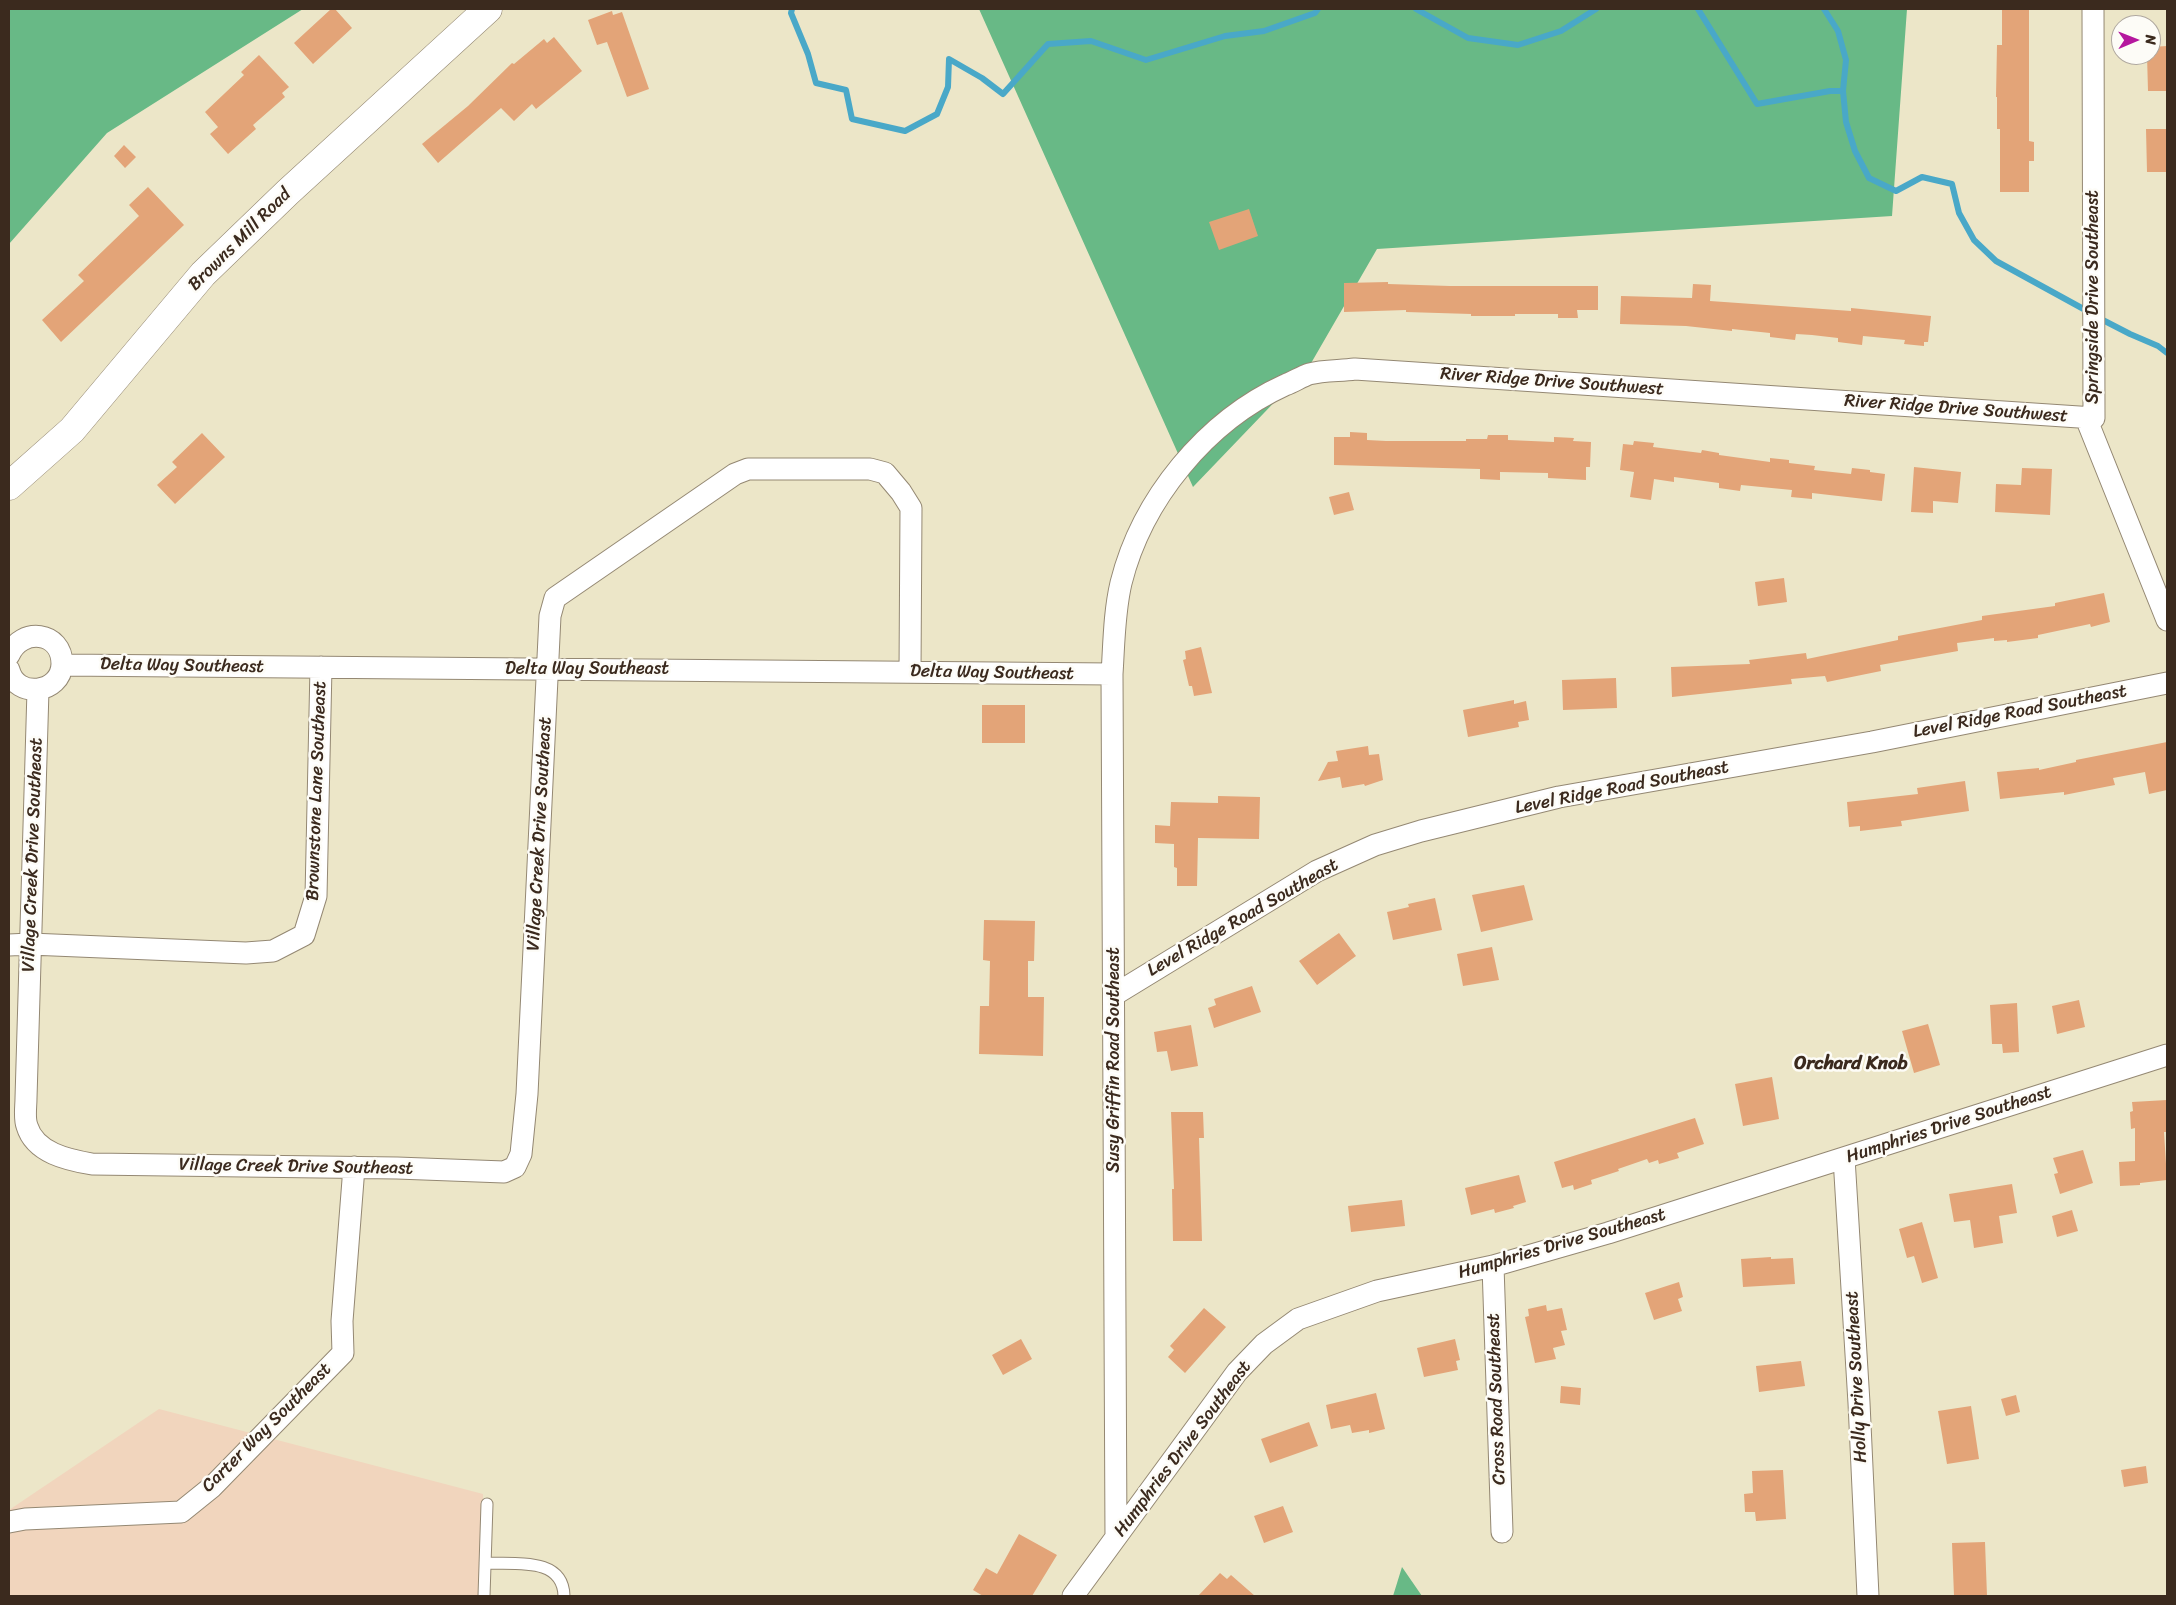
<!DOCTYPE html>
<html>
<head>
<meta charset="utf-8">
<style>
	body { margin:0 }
	#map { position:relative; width:2176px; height:1605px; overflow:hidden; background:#ece6c8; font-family:Sriracha,sans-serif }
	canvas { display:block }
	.frame { position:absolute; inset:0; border:10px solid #3b2a1e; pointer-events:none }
	.north { position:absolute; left:2111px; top:15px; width:50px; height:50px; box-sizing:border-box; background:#fdfcf7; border:1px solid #afa8a0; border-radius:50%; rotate:89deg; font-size:14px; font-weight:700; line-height:20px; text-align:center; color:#3b2a1e }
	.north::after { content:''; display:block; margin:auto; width:18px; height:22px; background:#b5179e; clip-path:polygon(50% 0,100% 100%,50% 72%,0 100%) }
</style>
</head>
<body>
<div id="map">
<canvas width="2176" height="1605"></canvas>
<div class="frame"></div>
<div class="north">N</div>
</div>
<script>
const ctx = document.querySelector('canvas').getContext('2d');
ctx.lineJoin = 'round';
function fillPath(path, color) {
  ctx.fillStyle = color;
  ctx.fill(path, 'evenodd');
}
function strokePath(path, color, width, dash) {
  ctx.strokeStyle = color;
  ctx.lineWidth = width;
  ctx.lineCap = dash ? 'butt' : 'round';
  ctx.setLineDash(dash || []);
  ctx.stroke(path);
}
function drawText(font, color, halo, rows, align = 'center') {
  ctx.font = font + ' Sriracha,sans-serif';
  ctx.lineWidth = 5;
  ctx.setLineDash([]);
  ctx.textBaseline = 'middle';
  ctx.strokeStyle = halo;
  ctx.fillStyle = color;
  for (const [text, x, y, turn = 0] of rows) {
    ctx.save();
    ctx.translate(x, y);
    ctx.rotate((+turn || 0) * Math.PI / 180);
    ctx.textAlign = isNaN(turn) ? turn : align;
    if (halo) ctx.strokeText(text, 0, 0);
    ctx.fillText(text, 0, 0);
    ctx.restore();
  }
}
fillPath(new Path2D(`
	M159,1409L483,1494L485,1596H9V1510Z`), '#f1d5bd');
fillPath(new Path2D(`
	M9,9H303L107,133L9,244Z
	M979,9H1907L1892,216L1377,249L1310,365L1193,487Z
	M1402,1567L1422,1596H1393Z`), '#68b986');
strokePath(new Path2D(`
	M792,9L791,13L808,54L816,83L846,90L852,119L905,131L937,114L948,87L949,59L982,78L1003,94L1048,44L1091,41L1146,60L1225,36L1264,31L1315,13L1318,9
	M1416,9L1468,38L1518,45L1561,31L1596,9
	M1698,9L1757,104L1830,91H1843
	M1824,9L1838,31L1846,60L1843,91L1846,122L1855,151L1869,178L1896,191L1922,177L1952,184L1959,213L1974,240L1996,261L2089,312
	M2097,317L2130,334L2158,346L2167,353`), '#49a8c8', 6);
fillPath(new Path2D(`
	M331,9H335L352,28L313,64L294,43Z
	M2002,9H2029V141L2034,142V161H2029V192H2000V129H1997V97H1996L1997,45H2002Z
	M612,11L613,15L622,12L649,89L627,97L607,42L597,45L588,20Z
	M554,37L582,71L536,109L532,104L514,121L501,108L438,163L422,144L468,106L512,63L514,64L544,39L547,43Z
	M2167,46V91H2148L2147,55H2151V47Z
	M259,55L289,87L282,93L285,97L253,125L256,129L228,154L210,134L218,127L205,112L244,75L241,72Z
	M2146,129H2167V172H2147Z
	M124,145L136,157L125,168L114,156Z
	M148,187L184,225L61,342L42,320L84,281L78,275L139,216L129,205Z
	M1249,209L1258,236L1219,250L1209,222Z
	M1388,282V284L1450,286H1598V310H1577L1578,318H1558V314H1515V316H1471V314L1406,312V310L1344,312V283Z
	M1693,284L1711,285L1710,301L1851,311V308L1931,316L1928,342H1924V346L1904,344L1905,340L1863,336L1862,345L1838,342V338L1812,335L1796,334L1795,340L1770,337V333L1732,329V331L1686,326L1620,324L1621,296L1692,298Z
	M1350,432L1367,433V440L1386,441H1466V439H1487L1488,435H1508V440L1554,442V437L1574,438L1573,441L1591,442L1590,467H1586V480L1548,478V473L1500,472V480L1480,479V469L1334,465V437H1350Z
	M202,433L225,457L175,504L157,485L177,467L172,462Z
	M1634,441L1654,443L1653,447L1701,453L1702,450L1719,453V455L1770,462V458L1789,460V463L1815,466L1814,470L1851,474L1852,468L1870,470V472L1885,474L1882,501L1812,493V499L1791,497L1792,490L1741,485L1740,491L1719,488V483L1674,477V482L1654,479L1651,500L1630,497L1634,472L1620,470L1623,444L1633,445Z
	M1914,467L1961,472L1958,503L1933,501V513L1911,512Z
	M2022,468L2052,469L2050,515L1995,512L1996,484L2021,485Z
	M1349,492L1354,510L1334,515L1329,497Z
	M1784,578L1787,602L1758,606L1755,582Z
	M2104,593L2110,622L2091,627L2090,624L2038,635V638L2007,642V640L1994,641V638L1957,643L1958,651L1880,665L1881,671L1827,682L1825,676L1791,679L1792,684L1672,697L1671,667L1750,664L1749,660L1806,653L1807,659L1898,640V636L1982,620V616L2055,606V603Z
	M1201,647L1212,693L1194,696L1192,686H1189L1183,660L1186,659L1185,651Z
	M1616,678L1617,708L1563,710L1562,680Z
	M1514,700V704L1526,701L1529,720L1518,722L1519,727L1468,737L1463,710Z
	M982,705H1025V743H982Z
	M2167,742V790L2149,794L2145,772L2113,778L2115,785L2064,795V792L2000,799L1997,772L2039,768V770L2076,762V760Z
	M1368,746L1369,755L1379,754L1383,780L1365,786L1364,784L1342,788L1340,777L1318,781L1328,762L1338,761L1336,751Z
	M1965,781L1969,811L1901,821L1902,826L1860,831V826L1849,827L1847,802L1918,794L1917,788Z
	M1218,796L1260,797L1259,839L1198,838L1197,886H1177V868L1174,867V844L1155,843V825L1170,826L1171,802L1218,803Z
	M1524,885L1533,920L1481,932L1472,895Z
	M1435,898L1442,930L1393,940L1387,912L1409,907L1408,904Z
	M984,920L1035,921L1034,961H1028V997H1044L1043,1056L979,1054L980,1006H989L990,961L983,960Z
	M1339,933L1356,956L1317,985L1299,961Z
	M1492,947L1499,980L1463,986L1457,954Z
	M1252,986L1261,1012L1214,1028L1208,1008L1216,1005L1214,999Z
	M2079,1000L2085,1027L2057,1034L2052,1006Z
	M2017,1003L2019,1052L2003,1053L2002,1044H1992L1990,1005Z
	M1928,1024L1940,1065L1914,1073L1902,1031Z
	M1191,1025L1198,1066L1171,1071L1167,1051L1157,1052L1154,1032Z
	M1772,1077L1779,1119L1743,1126L1735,1084Z
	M2167,1100V1132H2164L2167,1180L2140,1183V1185L2120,1186L2119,1162L2135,1161V1128L2131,1129L2130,1112L2133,1111L2132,1102Z
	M1171,1112H1203L1204,1138H1199L1202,1241H1173L1172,1189H1174Z
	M1695,1118L1704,1144L1677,1153L1679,1158L1659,1164L1658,1160L1649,1163L1647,1159L1618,1169L1619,1171L1591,1180L1592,1184L1574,1190L1573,1185L1562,1188L1554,1162Z
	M2083,1150L2093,1183L2060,1194L2054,1174L2058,1173L2053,1158Z
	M1519,1175L1526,1202L1513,1206L1514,1208L1495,1213L1494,1209L1471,1215L1465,1188Z
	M2012,1184L2017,1213L1999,1216L2003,1243L1974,1248L1970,1220L1954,1222L1949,1194Z
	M1402,1200L1405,1226L1351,1232L1348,1206Z
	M2072,1210L2078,1231L2057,1237L2052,1216Z
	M1922,1222L1938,1278L1922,1283L1914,1256L1907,1258L1899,1229Z
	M1771,1257V1259L1793,1258L1795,1284L1743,1287L1741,1259Z
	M1679,1282L1683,1297L1678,1299L1682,1311L1654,1320L1645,1293Z
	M1546,1305L1547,1311L1562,1308L1567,1330L1561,1331L1565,1345L1553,1348L1556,1359L1535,1363L1525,1317L1529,1316L1528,1309Z
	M1204,1308L1226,1327L1185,1373L1168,1357L1174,1350L1170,1346Z
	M1021,1339L1032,1359L1003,1375L992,1355Z
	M1455,1339L1460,1360L1456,1361L1458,1370L1424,1377L1417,1348Z
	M1801,1361L1805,1386L1759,1392L1756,1366Z
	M1561,1386L1581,1388L1580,1405L1560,1403Z
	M1376,1393L1385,1429L1369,1433V1430L1352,1433L1350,1425L1331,1429L1326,1405Z
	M2016,1395L2020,1412L2006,1416L2001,1399Z
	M1971,1406L1979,1459L1947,1464L1938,1411Z
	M1309,1422L1318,1446L1270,1463L1261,1439Z
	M2146,1466L2148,1483L2124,1487L2121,1470Z
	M1783,1470L1786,1519L1756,1521L1755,1512H1745L1744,1494L1753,1493L1752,1471Z
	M1283,1506L1293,1532L1264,1543L1254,1516Z
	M1019,1534L1057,1555L1032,1596H983L973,1590L986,1568L997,1574Z
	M1985,1542L1987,1596H1954L1952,1543Z
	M1220,1573L1227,1579L1231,1575L1255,1596H1198Z`), '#e3a478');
const lane = new Path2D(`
	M485,1563C514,1565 563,1556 564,1596
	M484,1596L487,1504`);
const street = new Path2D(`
	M2086,418L2167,620
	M9,655C21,627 62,631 62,664C61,694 16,699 9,670
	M62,665L1112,674
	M38,690L26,1098C26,1107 24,1118 27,1126C35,1153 68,1160 92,1164L397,1168L504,1172L515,1167L521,1154L527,1094L550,616L555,598L735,474L748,469H870L885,473L901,492L911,508L910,672
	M9,945L30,944L246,953L273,951L304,935L316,896L321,667
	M1114,995L1317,871L1375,845L1421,831L1559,797L1872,742L2167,683
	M1844,1158L1859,1403L1868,1596
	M1493,1266L1502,1532
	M9,1522L25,1519L181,1512L212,1487L343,1353L342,1321L354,1167
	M1116,1537L1112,674C1114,644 1114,613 1121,583C1142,499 1206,421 1285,385C1293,382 1301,377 1309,374C1323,370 1340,371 1355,369L2094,418L2093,9
	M1073,1596L1237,1372L1264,1344L1298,1319L1377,1291L1493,1266L1608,1233L2167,1055`);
const secondary = new Path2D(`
	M9,486L72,430L203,274L288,192L488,9`);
strokePath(lane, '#948873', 13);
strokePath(street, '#948873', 23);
strokePath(secondary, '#948873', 29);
strokePath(lane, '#fff', 11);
strokePath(street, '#fff', 21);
strokePath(secondary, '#fff', 28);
drawText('18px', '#3b2a1e', '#fdfcf7', [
	["Browns Mill Road",240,240,-45],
	["Springside Drive Southeast",2093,297,-90],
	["River Ridge Drive Southwest",1552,382,4],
	["River Ridge Drive Southwest",1956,409,4],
	["Delta Way Southeast",182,666,1],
	["Delta Way Southeast",587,669],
	["Delta Way Southeast",992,673,1],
	["Level Ridge Road Southeast",2020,712,-11],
	["Level Ridge Road Southeast",1622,788,-11],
	["Brownstone Lane Southeast",317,791,-88],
	["Village Creek Drive Southeast",540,834,-87],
	["Village Creek Drive Southeast",33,855,-88],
	["Level Ridge Road Southeast",1243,918,-30],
	["Susy Griffin Road Southeast",1114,1060,-90],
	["Humphries Drive Southeast",1949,1125,-18],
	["Village Creek Drive Southeast",296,1167,1],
	["Humphries Drive Southeast",1562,1244,-16],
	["Holly Drive Southeast",1857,1377,-93],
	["Cross Road Southeast",1497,1399,-92],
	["Carter Way Southeast",267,1428,-45],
	["Humphries Drive Southeast",1183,1449,-53]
]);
drawText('bold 19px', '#3b2a1e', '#fdfcf7', [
	["Orchard Knob",1851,1064]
]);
</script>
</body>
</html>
